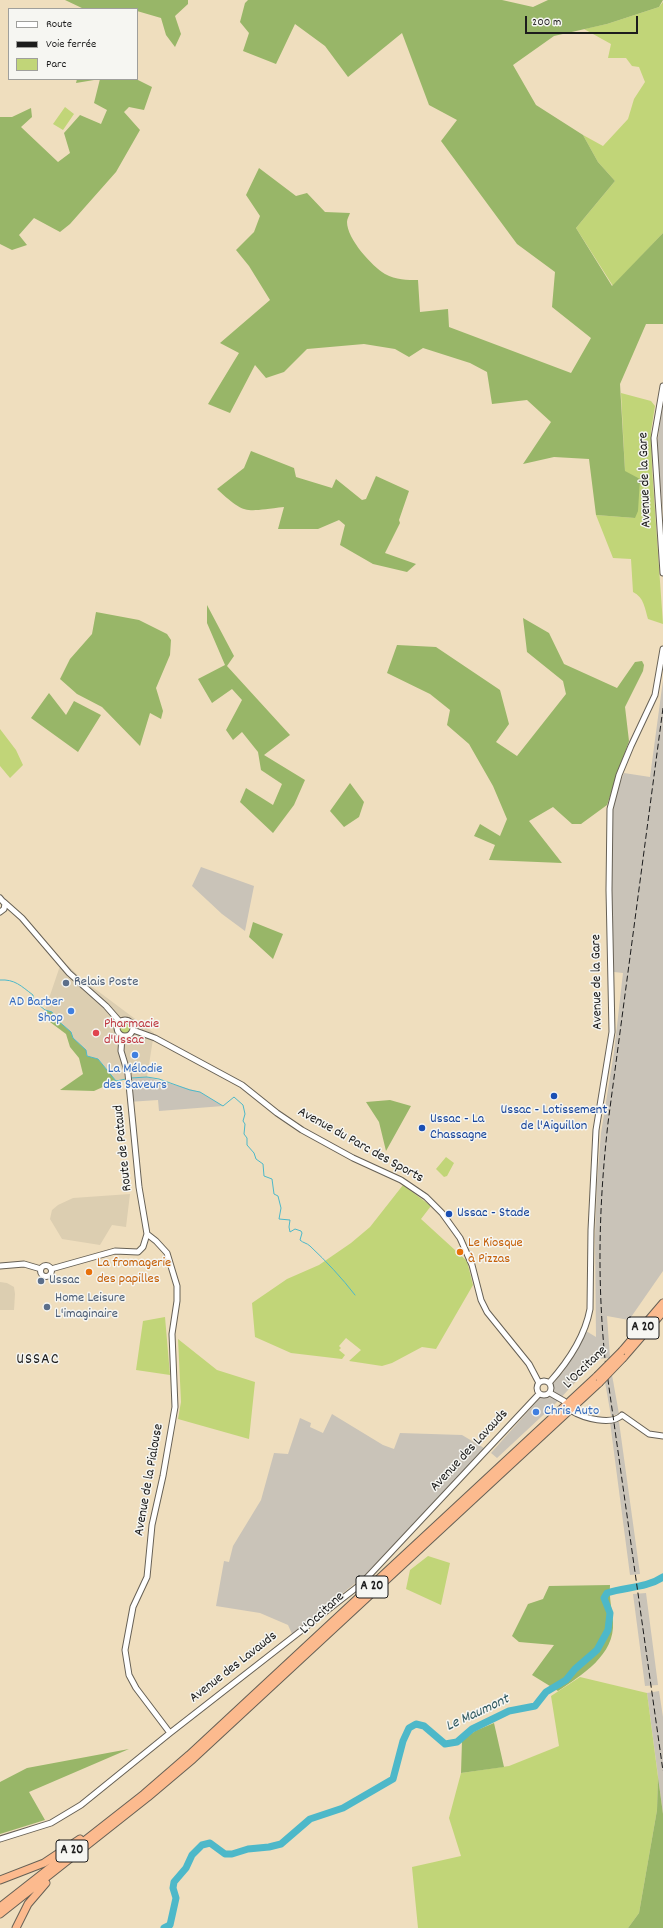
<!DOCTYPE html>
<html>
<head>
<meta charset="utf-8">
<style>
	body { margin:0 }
	#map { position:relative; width:663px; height:1928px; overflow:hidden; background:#efdebe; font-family:Dekko,sans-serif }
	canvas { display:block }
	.legend { position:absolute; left:8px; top:8px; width:130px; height:72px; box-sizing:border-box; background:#f6f6f2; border:1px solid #9f9f9c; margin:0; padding:5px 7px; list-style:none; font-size:12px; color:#1c1c1c }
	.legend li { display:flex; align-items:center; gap:8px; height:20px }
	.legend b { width:20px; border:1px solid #9f9f9c }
	.scale { position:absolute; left:525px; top:16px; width:113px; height:18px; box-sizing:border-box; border:2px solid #1c1c1c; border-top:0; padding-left:5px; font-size:12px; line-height:14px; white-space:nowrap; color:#1c1c1c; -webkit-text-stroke:3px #f6f6f2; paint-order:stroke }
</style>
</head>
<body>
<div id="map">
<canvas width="663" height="1928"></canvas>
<ul class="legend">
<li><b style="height:5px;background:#fff"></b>Route</li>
<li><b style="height:5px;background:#1c1c1c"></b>Voie ferrée</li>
<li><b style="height:11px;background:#c1d578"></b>Parc</li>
</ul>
<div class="scale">200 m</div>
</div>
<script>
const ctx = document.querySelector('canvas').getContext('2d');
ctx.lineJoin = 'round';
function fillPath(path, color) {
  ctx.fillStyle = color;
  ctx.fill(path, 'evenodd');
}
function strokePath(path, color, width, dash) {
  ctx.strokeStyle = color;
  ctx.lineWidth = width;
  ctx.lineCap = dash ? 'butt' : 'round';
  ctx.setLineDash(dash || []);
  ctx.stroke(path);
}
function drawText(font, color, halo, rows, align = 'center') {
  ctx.font = font + ' Dekko,sans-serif';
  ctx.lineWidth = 3;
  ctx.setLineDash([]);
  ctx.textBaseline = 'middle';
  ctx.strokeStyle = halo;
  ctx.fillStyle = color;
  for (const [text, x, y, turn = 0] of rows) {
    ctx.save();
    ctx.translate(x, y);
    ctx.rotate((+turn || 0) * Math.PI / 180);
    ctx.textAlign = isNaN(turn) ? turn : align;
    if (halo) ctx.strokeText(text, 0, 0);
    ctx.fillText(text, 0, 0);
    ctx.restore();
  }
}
fillPath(new Path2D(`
	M62,960L83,980L154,1033L147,1077L116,1081L98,1059L87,1056L86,1050L73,1038L71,1032L56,1019L52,1012L45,1010Z
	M130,1194L126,1227L112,1225L100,1245L62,1239L50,1219L52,1210L58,1205L73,1198Z
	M0,1282L7,1283L14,1287L15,1294L14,1310H0Z`), '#dcceb1');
fillPath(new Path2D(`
	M663,400V515L657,446Z
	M663,680V1271L629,1320L607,1316L610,1358L597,1359L555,1404L497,1458L491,1453L563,1372L586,1331L596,1337L595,1236L597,1183L601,1133L614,1052L623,973L614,972L611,901V822L616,793L624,773L650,777Z
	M201,867L254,886L245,931L222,914L192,886Z
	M147,1077L200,1092L223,1106L159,1111L158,1100L128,1102L125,1079Z
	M612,1375L619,1414L611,1416L605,1382Z
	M332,1414L383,1445L394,1449L400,1433L462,1435L484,1448L364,1576L292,1634L288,1625L260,1613L216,1606L224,1561L229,1562L233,1546L261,1500L274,1453L288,1454L300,1418L311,1423L310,1427L323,1433Z
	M610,1422H619L640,1574L630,1575Z
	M646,1593L658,1685L645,1686L633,1594Z
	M659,1691L663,1717V1814L647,1693Z`), '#c9c3b8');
fillPath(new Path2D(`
	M663,2V233L613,286L576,228L615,181L598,162L583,135L603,146L628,119L634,99L645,82L639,67L632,66L626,58H608L611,44L584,29L607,24L659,7Z
	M65,107L74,114L63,130L53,124Z
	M621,393L651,401L655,406L651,431L652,468L663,624L648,619C645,609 644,597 633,592L631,559L613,558L596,515L635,518L625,472Z
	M0,729L16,750L23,765L10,778L0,766Z
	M119.5 1028a5.5 5.5 0 1 1 11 0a5.5 5.5 0 1 1-11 0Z
	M446,1157L454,1163L447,1176L444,1177L436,1169Z
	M403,1185L431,1206L421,1219L467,1261L473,1285L436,1349L422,1347L392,1363L382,1366L349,1361L361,1350L346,1338L339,1346L341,1348L339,1350L345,1355L342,1359L291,1353L255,1337L252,1303L287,1279L319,1265L351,1243L370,1227Z
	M165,1317L170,1375L136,1370L143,1321Z
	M178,1339L217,1370L255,1382L249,1439L178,1419L181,1402Z
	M428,1556L450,1563L441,1605L406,1589L410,1570Z
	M580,1677L647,1693L658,1777L657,1810L639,1913L628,1928H418L412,1867L461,1856L449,1818L461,1773L509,1766L559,1746L551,1696Z`), '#c1d578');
fillPath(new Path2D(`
	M65,0H188V4L175,16L181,34L175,47L166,35L161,18L137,11V9H84Z
	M248,0H502L533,7L548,0H663L659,7L607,24L554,36L513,65L536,105L583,135L598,162L615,181L576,228L612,286L663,233V324H646L620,384L625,471L640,479L638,511L635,518L596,515L589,459L554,457L523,464L551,422L527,400L492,404L487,372L470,363L423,348L409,357L395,349L364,344L307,349L284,372L266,378L255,365L230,413L208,404L239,353L220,343L270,300L249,266L236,250L254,232L260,216L246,195L259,168L296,196L307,193L325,212L350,213C349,216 347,219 347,222C347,239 372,266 385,274C396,280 407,280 418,280L420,312L448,309L449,327L571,373L591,338L552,307L555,272L517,244L441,141L457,120L429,105L402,33L348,77L325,46L295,24L276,64L243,51L249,33L240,22L245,3Z
	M77,79H136L152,87L144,110L129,107L124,112L140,130L116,172L70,224L60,232L34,218L19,235L27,245L12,250L0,244V117H12L31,108L32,117L21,127L58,162L70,153L64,133L80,115L101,124L107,110L94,103L100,79L76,83Z
	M251,451L294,468L296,477L332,488L336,479L362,500L366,499L376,476L409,491L399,520L400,523L385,553L416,564L407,572L373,564L340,545L345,525L339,520L318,529H278L284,507C245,511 246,516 217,489L244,468Z
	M207,605L234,656L227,666L290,735L264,755L305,780L294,805L273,833L240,802L246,788L273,805L282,784L261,770L258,752L242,732L233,740L226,730L242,700L232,689L212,703L198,679L225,665L207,623Z
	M96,612L139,620L167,634L171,640L170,655L156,688L163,711L161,719L150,713L140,746L102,707L77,694L60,679L70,659L92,634Z
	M523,618L549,633L564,664L617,688L635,662L642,661L644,665L643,671L625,707L629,741L607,805L581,824H572L553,807L529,821L562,863L489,860L495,845L474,836L480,824L500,836L507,819L493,786L469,744L447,725L450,710L430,694L387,673L397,645L436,647L500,690L509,724L496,742L517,756L566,694L563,681L527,652Z
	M49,693L66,715L74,701L101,715L78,752L31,718Z
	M350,783L364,802L359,817L344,827L330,811Z
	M253,922L283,934L273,959L249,937Z
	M45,1010L52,1012L56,1019L71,1032L73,1038L86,1050L87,1056L98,1059L116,1081L94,1091L60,1090L83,1074L79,1058L70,1047L66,1034L50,1022Z
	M390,1100L411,1106L386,1151L379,1122L366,1102Z
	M610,1585C609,1598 612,1609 613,1622C615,1655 582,1675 558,1691L532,1675L554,1645L519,1642L512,1636L528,1604L543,1599L549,1586Z
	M494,1723L504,1767L461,1773L462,1741L475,1731Z
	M129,1749L29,1792L45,1820L0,1834V1782L27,1768Z
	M658,1777L663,1814V1928H628L639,1913L657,1810Z`), '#98b668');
strokePath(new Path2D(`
	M0,980C15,979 21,986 33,995V1000L45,1010L52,1012L56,1019L71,1032L73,1038L86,1050L87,1056L98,1059L116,1081L126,1079
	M131,1078L147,1077L159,1079L190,1090L200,1092L223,1106L234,1097L243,1105L245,1114L243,1121L245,1124L244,1134L247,1138V1145L254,1153L256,1159L263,1164L264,1176L272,1179L274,1194L278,1196L281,1208L279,1219L290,1220L289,1227L290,1232L295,1229L301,1231L302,1233L300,1240C303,1243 307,1243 310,1246C326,1261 342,1278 355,1295`), '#4db8c9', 1);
strokePath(new Path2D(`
	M164,1928L170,1925L176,1898L173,1888L174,1882L186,1868L192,1855L202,1845L210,1843L225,1854H232L248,1849L269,1847L281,1844L310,1819L343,1808L393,1779L403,1741L409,1728L416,1724L424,1726L445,1744L457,1742L472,1729L509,1711L535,1706L546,1692L566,1680L575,1669L597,1650L608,1630L610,1613L604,1598L607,1593C626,1587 647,1588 663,1577`), '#4db8c9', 7);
const minor = new Path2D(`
	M663,386L654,438L663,573
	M0,898L5,904L4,909L0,912
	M4,902L22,918L69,973L106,1006L120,1022
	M117 1028a8 8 0 1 1 16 0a8 8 0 1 1-16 0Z
	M133,1030L155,1038L242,1085L277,1113L302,1130L353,1158L401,1180L426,1197L442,1213L460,1238L472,1265L481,1300L487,1312L529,1364L539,1383
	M147,1234L156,1241L167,1253L177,1286V1301L172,1334L175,1407L163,1476L152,1525L147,1577L133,1607L125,1650L129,1675L136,1688L170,1733
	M40.5 1271a5.5 5.5 0 1 1 11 0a5.5 5.5 0 1 1-11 0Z
	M0,1266L24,1264L41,1269
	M51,1269L115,1251L138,1252L143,1247L147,1234L139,1187L128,1074L121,1051L122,1036
	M537 1388a7 7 0 1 1 14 0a7 7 0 1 1-14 0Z
	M549,1383C567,1363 585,1336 590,1309L591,1230L596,1130L612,1032L609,890L610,809L619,775L631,746L655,695L663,649
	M550,1393L564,1401
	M572,1411C583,1418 612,1426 622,1415L649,1434L663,1436
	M0,1839L51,1823L81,1805L170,1733L361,1584L539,1394`);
const highway = new Path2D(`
	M622,1351L663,1303
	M623,1358L663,1312
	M0,1880L44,1863L80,1839
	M0,1907L144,1794L189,1755L597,1376
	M0,1914L148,1797L193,1759L599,1383
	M16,1928L28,1904L46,1883`);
strokePath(minor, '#666055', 7);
strokePath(highway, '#666055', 9);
strokePath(minor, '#fff', 5);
strokePath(highway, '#fcba8e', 7);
strokePath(new Path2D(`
	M663,708L608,1123C599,1203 597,1278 605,1359L663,1771`), '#1c1c1c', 1, [6, 3]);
const highwayBridge = new Path2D(`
	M597,1376L622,1351
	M599,1383L623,1358`);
strokePath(highwayBridge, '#666055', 9, []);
strokePath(highwayBridge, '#fcba8e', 7);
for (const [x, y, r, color] of [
	[66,983,4,"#5c6f8a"],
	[71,1011,4,"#3f7fe0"],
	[96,1033,4,"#e0444e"],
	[135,1055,4,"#3f7fe0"],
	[554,1096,4,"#1a4fb4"],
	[422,1128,4,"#1a4fb4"],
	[449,1214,4,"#1a4fb4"],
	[460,1252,4,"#e8710a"],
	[89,1272,4,"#e8710a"],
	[41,1281,4,"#5c6f8a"],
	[47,1307,4,"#5c6f8a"],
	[536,1412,4,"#3f7fe0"]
]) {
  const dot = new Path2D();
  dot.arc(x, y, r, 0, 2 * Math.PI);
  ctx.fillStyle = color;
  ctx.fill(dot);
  strokePath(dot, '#f6f6f2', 1.5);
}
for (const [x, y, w] of [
	[643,1328,32],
	[372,1587,32],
	[72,1851,32]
]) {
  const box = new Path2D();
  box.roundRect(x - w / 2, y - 11, w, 22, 3);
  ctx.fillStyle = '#f6f6f2';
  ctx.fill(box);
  strokePath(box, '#1c1c1c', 1);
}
drawText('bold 13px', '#1c1c1c', null, [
	["A 20",643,1328],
	["A 20",372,1587],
	["A 20",72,1851]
]);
drawText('14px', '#1c1c1c', '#f6f6f2', [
	["Avenue de la Gare",646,480,-92],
	["Avenue de la Gare",598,982,-91],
	["Avenue du Parc des Sports",360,1146,29],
	["Route de Pataud",124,1148,-96],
	["L'Occitane",586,1368,-44],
	["Avenue des Lavauds",470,1451,-47],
	["Avenue de la Pialouse",150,1480,-80],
	["L'Occitane",323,1614,-43],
	["Avenue des Lavauds",234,1668,-38]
]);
drawText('14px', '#4e5e75', '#f6f6f2', [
	["Relais Poste",74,983],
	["Ussac",49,1281],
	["Home Leisure",55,1299],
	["L'imaginaire",55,1315]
], 'left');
drawText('14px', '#366cbe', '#f6f6f2', [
	["AD Barber",63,1003],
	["Shop",63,1019],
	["La Mélodie",135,1070,"center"],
	["des Saveurs",135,1086,"center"],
	["Chris Auto",544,1412,"left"]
], 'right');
drawText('14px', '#be3a42', '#f6f6f2', [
	["Pharmacie",104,1025],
	["d'Ussac",104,1041]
], 'left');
drawText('14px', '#164399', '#f6f6f2', [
	["Ussac - Lotissement",554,1111,"center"],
	["de l'Aiguillon",554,1127,"center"],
	["Ussac - La",430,1120],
	["Chassagne",430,1136],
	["Ussac - Stade",457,1214]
], 'left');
drawText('14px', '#c56008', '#f6f6f2', [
	["Le Kiosque",468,1244],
	["à Pizzas",468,1260],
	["La fromagerie",97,1264],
	["des papilles",97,1280]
], 'left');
drawText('italic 15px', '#305a61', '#f6f6f2', [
	["Le Maumont",478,1714,-25]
]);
ctx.letterSpacing = '1px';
drawText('16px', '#1c1c1c', '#f6f6f2', [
	["USSAC",38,1361]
]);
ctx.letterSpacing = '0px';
</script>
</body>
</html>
